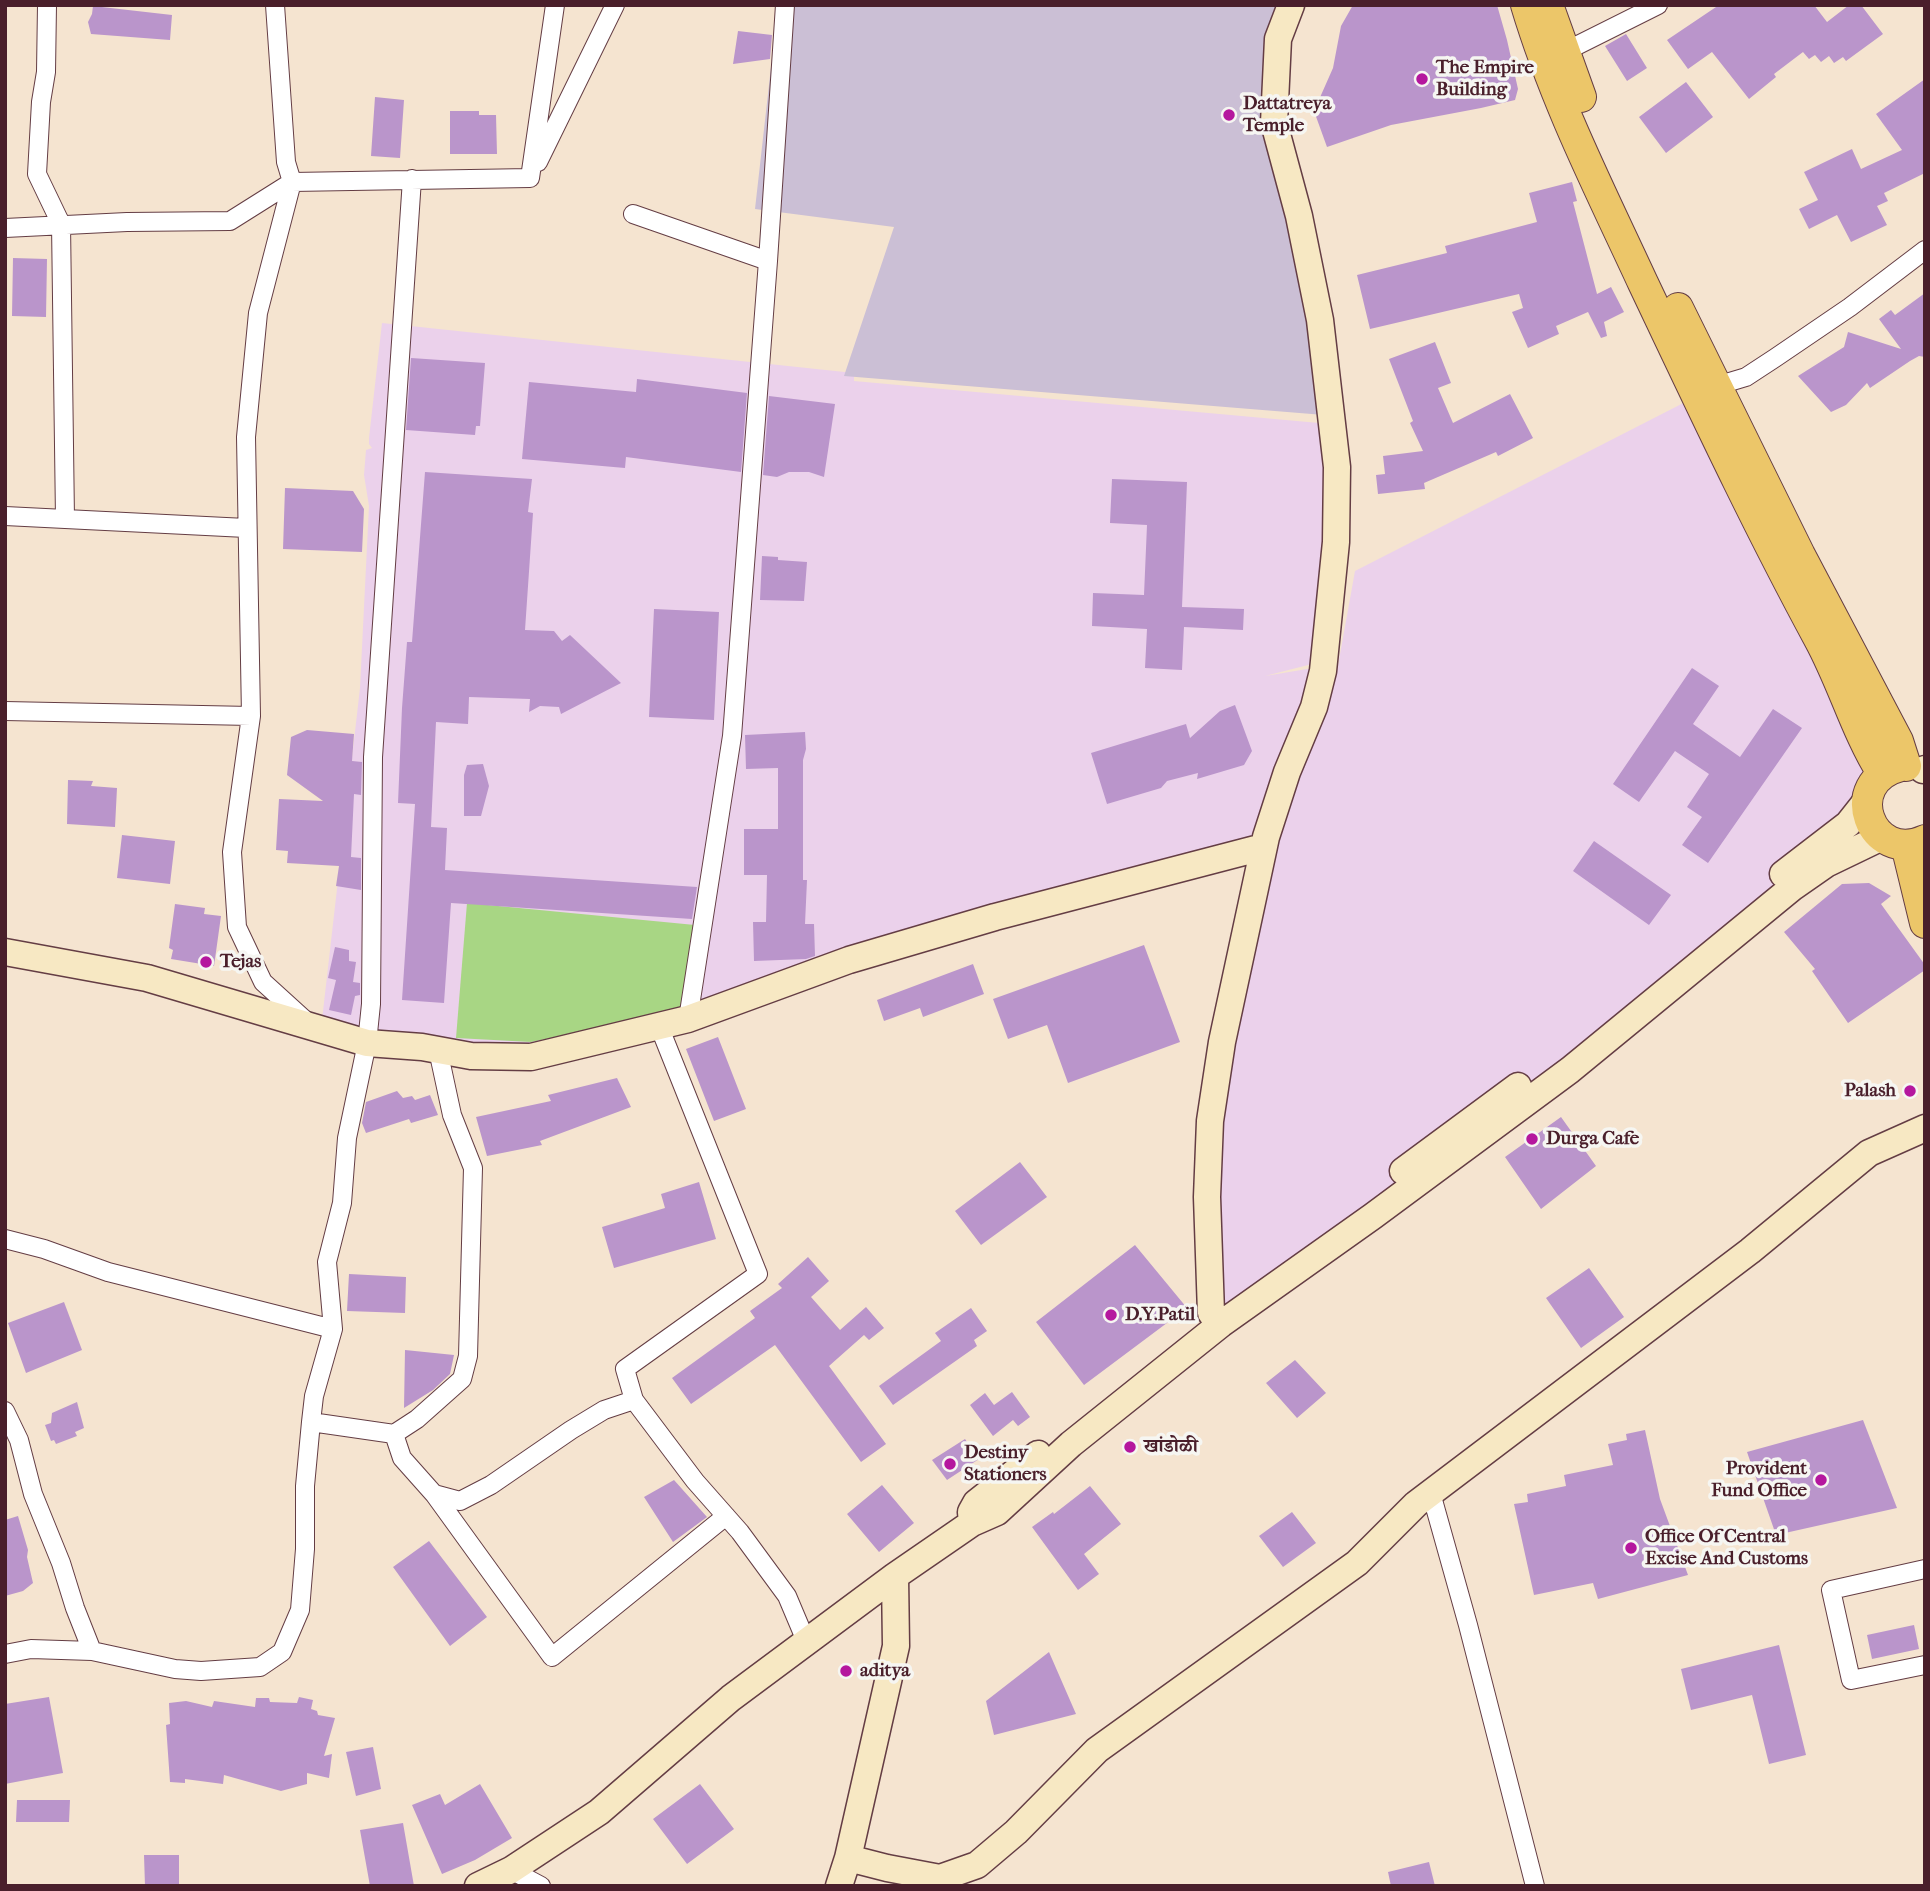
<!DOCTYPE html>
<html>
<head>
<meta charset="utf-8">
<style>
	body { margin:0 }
	#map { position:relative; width:1930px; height:1891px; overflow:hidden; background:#f5e4d0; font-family:"IM FELL French Canon",serif }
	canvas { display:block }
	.frame { position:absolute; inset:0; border:7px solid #4a1f2b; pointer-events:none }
</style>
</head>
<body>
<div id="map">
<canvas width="1930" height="1891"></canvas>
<div class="frame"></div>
</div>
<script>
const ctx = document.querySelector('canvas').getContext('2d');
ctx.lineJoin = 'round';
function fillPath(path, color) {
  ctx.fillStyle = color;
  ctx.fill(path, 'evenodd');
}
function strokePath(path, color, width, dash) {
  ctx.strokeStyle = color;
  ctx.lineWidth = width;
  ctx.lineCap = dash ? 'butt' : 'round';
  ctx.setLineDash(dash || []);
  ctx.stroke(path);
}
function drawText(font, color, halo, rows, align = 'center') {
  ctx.font = font + ' "IM FELL French Canon","Noto Serif Devanagari",serif';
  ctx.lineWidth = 7;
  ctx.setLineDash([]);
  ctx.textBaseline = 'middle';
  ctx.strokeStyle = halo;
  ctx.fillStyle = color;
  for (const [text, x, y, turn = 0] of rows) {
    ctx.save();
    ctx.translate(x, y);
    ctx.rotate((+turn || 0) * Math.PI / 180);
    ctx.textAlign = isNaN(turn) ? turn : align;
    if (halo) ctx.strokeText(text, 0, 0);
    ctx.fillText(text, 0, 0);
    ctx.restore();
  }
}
fillPath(new Path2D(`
	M382,323L854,373V381L1319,423L1331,490L1316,663L1265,676L1313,668L1307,695L1253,844L795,973L546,1047L473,1049L322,1020L360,688L369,506L364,475L366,450L372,448L369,444V438Z
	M1701,394L1884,770L1861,821L1580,1048L1375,1201L1219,1313L1216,1133L1272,840L1328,703L1337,671L1355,571Z`), '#ebd1eb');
fillPath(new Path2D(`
	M778,5H1281L1291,211L1324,415L844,376L894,227L755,209Z`), '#cbbfd5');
fillPath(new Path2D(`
	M467,903L695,925L689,1010L531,1042L456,1038Z`), '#a8d684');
fillPath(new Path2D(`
	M1353,5H1497L1507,40L1518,89L1515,100L1481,108L1391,125L1327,147L1314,111L1333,68L1341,26Z
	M1719,5H1814L1827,22L1849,5H1861L1883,34L1846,61L1843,57L1834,63L1829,56L1821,62L1815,55L1809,59L1803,52L1774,74L1776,77L1749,99L1712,52L1688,69L1667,40Z
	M93,6L172,15L170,40L91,34L88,22L92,14Z
	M738,31L772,35L770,59L733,64Z
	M1626,34L1647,68L1627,81L1605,46Z
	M1925,79V173L1884,193L1888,201L1877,206L1887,225L1851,242L1837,215L1809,229L1799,209L1818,200L1804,172L1852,149L1861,169L1902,150L1876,114Z
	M1686,82L1713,117L1666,153L1639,117Z
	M375,97L404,100L400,158L371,156Z
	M450,111H479V115H496L497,154H450Z
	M1572,182L1577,201L1573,202L1597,294L1611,287L1624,312L1604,322L1607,336L1601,338L1588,312L1556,326L1559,334L1528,348L1512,312L1523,308L1519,294L1370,329L1357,275L1447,253L1445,246L1537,222L1529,193Z
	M13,258L47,259L46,317L12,316Z
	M1925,293V357L1919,356L1910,361L1870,388L1867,383L1846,405L1831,412L1798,376L1844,347L1848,332L1901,349L1879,319L1891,310L1895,315Z
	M1435,342L1451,383L1438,388L1453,423L1510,394L1533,438L1498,456L1496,452L1424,483L1425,489L1378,494L1376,475L1385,474L1383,456L1423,451L1410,423L1413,421L1389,359Z
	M411,358L485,363L480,426H476L475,435L406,430Z
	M637,379L747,393L741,472L626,457L625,468L522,459L529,382L636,392Z
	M769,396L835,404L824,477L809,472H789L777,477L763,475Z
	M425,472L532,479L528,512L533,513L525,630L554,631L562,641L570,635L621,683L561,714L559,707L540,706L529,712L530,699L469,697L468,724L436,722L431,827L447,828L445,870L697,887L692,919L451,903L444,1003L402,1000L415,804L398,803L402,708L407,642H412Z
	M1112,479L1187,482L1182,607L1244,609L1243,630L1184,627L1182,670L1145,668L1147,629L1092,626L1093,593L1144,595L1147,525L1110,523Z
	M285,488L353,491L364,509L362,552L283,549Z
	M762,556L778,557V560L807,562L804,601L760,600Z
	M654,609L719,612L714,720L649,717Z
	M1692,668L1719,686L1693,724L1740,757L1773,709L1802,728L1708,863L1682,845L1702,817L1687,807L1709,774L1675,751L1639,802L1613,784Z
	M1235,705L1252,751L1244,765L1197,779L1198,773L1167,781L1161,788L1107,804L1091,753L1186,724L1190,738L1220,711Z
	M307,730L354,734L352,761L362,762L361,795L354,794L351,857L361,858V890L336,886L339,866L287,863L288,851L276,850L279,799L323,801L287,775L291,737Z
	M805,732L806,749L803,760V880H807L805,924H814L815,956L806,959L754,961L753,922H766L767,875H744V829H778V768L746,769L745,735Z
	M483,764L489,786L481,816H464V775L467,765Z
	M68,780L93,781L91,786L117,788L115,827L67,824Z
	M122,835L175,841L170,884L117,878Z
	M1594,841L1671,895L1649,925L1573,871Z
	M1869,883L1891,896L1881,904L1925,965V970L1848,1023L1812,971L1815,969L1784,932L1842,884Z
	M175,904L205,908L204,914L221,916L214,966L171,959L173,950L169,948Z
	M1144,945L1180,1042L1068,1083L1047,1025L1008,1039L993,999Z
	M335,947L349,950V961L356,962L353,982L360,983V995L355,996L351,1015L329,1010L336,980L328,978Z
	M973,964L984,994L923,1017L920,1008L884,1021L877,1000Z
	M718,1037L746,1109L714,1121L686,1049Z
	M617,1078L631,1107L540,1141L542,1145L487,1156L476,1117L551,1101L548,1095Z
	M397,1091L403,1098L412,1096L415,1100L430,1095L438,1115L411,1123L409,1119L366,1133L362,1123L366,1102Z
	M1561,1117L1596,1166L1541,1209L1505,1157Z
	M1020,1162L1047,1197L981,1245L955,1211Z
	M699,1182L716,1239L614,1268L602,1227L665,1208L661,1194Z
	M1135,1245L1187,1308L1084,1385L1036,1322Z
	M808,1257L829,1281L811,1297L840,1330L866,1307L884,1328L869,1340L864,1335L829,1366L886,1444L861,1462L775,1345L691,1404L672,1378L755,1318L750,1311L782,1288L778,1284Z
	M1589,1268L1624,1317L1581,1348L1546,1298Z
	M349,1274L406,1277L405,1313L347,1311Z
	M64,1302L82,1350L26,1373L8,1323Z
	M971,1308L987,1331L974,1340L977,1346L893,1405L879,1386L941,1341L935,1333Z
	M405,1350L454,1355L450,1374L433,1390L404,1408Z
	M1295,1360L1326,1393L1297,1418L1266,1383Z
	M1012,1392L1030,1417L1018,1426L1013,1420L993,1436L970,1405L985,1393L994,1405Z
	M77,1402L84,1428L75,1432L77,1436L56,1444L54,1440L51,1441L45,1425L51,1423L52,1413Z
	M1863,1420L1897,1508L1776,1535L1747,1452Z
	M1645,1430L1660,1499L1688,1575L1598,1599L1593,1583L1534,1595L1514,1504L1528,1502L1527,1494L1566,1486L1564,1475L1613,1465L1608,1444L1627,1440L1626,1434Z
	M965,1439L979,1459L947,1480L932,1460Z
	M674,1480L707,1517L673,1542L644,1497Z
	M882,1485L914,1523L879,1552L847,1514Z
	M1090,1486L1121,1524L1084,1554L1099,1574L1078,1590L1032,1527L1053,1512L1054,1514Z
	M1292,1512L1316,1543L1283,1567L1259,1536Z
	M18,1516L28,1550L27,1557L33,1583L23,1591L5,1596V1520Z
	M429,1541L487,1617L450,1646L393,1567Z
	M1914,1625L1919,1649L1872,1659L1867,1635Z
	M1779,1645L1806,1755L1769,1764L1752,1695L1691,1710L1681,1669Z
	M1049,1652L1076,1714L994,1735L986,1701Z
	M49,1697L63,1773L5,1784V1704Z
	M299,1697L313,1700L311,1709L317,1711L318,1715L335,1718L324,1756L332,1754L329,1778L307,1773V1784L281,1791L224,1775L223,1784L185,1779V1783L170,1782L166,1725L170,1724L169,1703L186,1701L212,1707L214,1701L255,1707L256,1698H269L270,1702L297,1703Z
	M373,1747L381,1789L356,1796L346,1752Z
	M480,1784L512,1838L475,1860L442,1874L412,1805L440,1794L445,1805Z
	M700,1784L734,1829L687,1864L653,1819Z
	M17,1800H70L69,1822H16Z
	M403,1823L414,1886H370L360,1830Z
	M144,1855H179V1886H145Z
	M1429,1862L1435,1886H1391L1388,1872Z`), '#ba95cb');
const street = new Path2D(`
	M47,5L46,72L41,102L37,174L61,224L65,519
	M275,5L286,162L292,182L258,313L246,437L251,716L232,852L237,927L263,982L307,1022
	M1564,52L1658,5
	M538,162L615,5
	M633,214L768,261L785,5
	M5,228L127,222L230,221L292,182L530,178L555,5
	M1716,386L1746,377L1775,358L1850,307L1925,250
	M5,516L246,528
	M5,711L251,716
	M688,1019L732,736L768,261
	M5,1239L44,1249L108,1272L333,1329
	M634,1400L625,1369L758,1274L659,1026
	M5,1411L19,1440L33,1494L61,1563L75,1608L92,1651
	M311,1422L394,1434L402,1458L434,1494L460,1501L491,1485L571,1430L604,1410L634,1400L695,1481L740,1532L787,1596L806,1641
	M394,1434L417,1419L462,1379L468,1356L473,1168L452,1115L438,1050
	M1431,1493L1468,1625L1535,1886
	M434,1494L552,1657L726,1516
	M1925,1569L1831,1590L1851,1680L1925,1665
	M5,1654L31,1649L92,1651L175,1669L201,1671L260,1667L282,1652L300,1610L305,1549V1486L311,1422L314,1396L333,1329L327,1262L342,1203L347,1138L367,1043L371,1004L373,757L412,179
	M511,1870L541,1886`);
const secondary = new Path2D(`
	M1923,770L1925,769
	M1783,874L1848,824L1867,800
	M5,952L147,978L367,1043L422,1047L471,1056L531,1057L688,1019L849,960L995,917L1263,847
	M1403,1171L1518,1086
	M1221,1324L1211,1313L1207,1197L1210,1121L1222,1042L1266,837L1287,772L1314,707L1323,671L1336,542L1337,467L1320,320L1299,216L1274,123L1278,39L1291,5
	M972,1523L971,1512L976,1503L1038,1454
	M848,1858L887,1868L940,1878L977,1865L1016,1832L1097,1750L1357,1563L1416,1504L1750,1251L1869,1153L1925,1128
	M478,1886L511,1870L599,1812L731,1698L895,1576L972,1523L997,1512L1071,1444L1221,1324L1373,1216L1570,1070L1793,887L1826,864L1882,837
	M839,1886L848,1858L896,1646L895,1576`);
const primary = new Path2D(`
	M1526,5C1555,102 1601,192 1643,283C1700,403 1756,523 1819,639C1843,683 1856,732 1882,773
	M1548,5L1581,97
	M1678,308L1800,555L1898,741L1906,766
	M1901,766C1839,782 1871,865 1925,840
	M1906,845L1925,923`);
strokePath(street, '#643d44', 20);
strokePath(secondary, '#643d44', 29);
strokePath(primary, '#643d44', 32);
strokePath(street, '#fff', 18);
strokePath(secondary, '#f7e8c3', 26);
strokePath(primary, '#ecc669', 30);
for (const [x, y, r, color] of [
	[1422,79,7,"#b5179e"],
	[1229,115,7,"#b5179e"],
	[206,962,7,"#b5179e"],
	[1910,1091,7,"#b5179e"],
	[1532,1139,7,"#b5179e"],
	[1111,1315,7,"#b5179e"],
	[1130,1447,7,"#b5179e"],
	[950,1464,7,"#b5179e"],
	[1821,1480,7,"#b5179e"],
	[1631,1548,7,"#b5179e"],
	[846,1671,7,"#b5179e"]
]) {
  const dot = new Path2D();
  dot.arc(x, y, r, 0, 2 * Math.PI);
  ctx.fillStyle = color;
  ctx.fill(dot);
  strokePath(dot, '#f6f6f2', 2.5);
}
drawText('bold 19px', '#4a1f2b', '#f6f6f2', [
	["The Empire",1436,68],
	["Building",1436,90],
	["Dattatreya",1243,104],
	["Temple",1243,126],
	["Tejas",220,962],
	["Palash",1896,1091,"right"],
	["Durga Cafe",1546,1139],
	["D.Y.Patil",1125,1315],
	["खांडोळी",1144,1447],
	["Destiny",964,1453],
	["Stationers",964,1475],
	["Provident",1807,1469,"right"],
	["Fund Office",1807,1491,"right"],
	["Office Of Central",1645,1537],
	["Excise And Customs",1645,1559],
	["aditya",860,1671]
], 'left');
</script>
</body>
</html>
